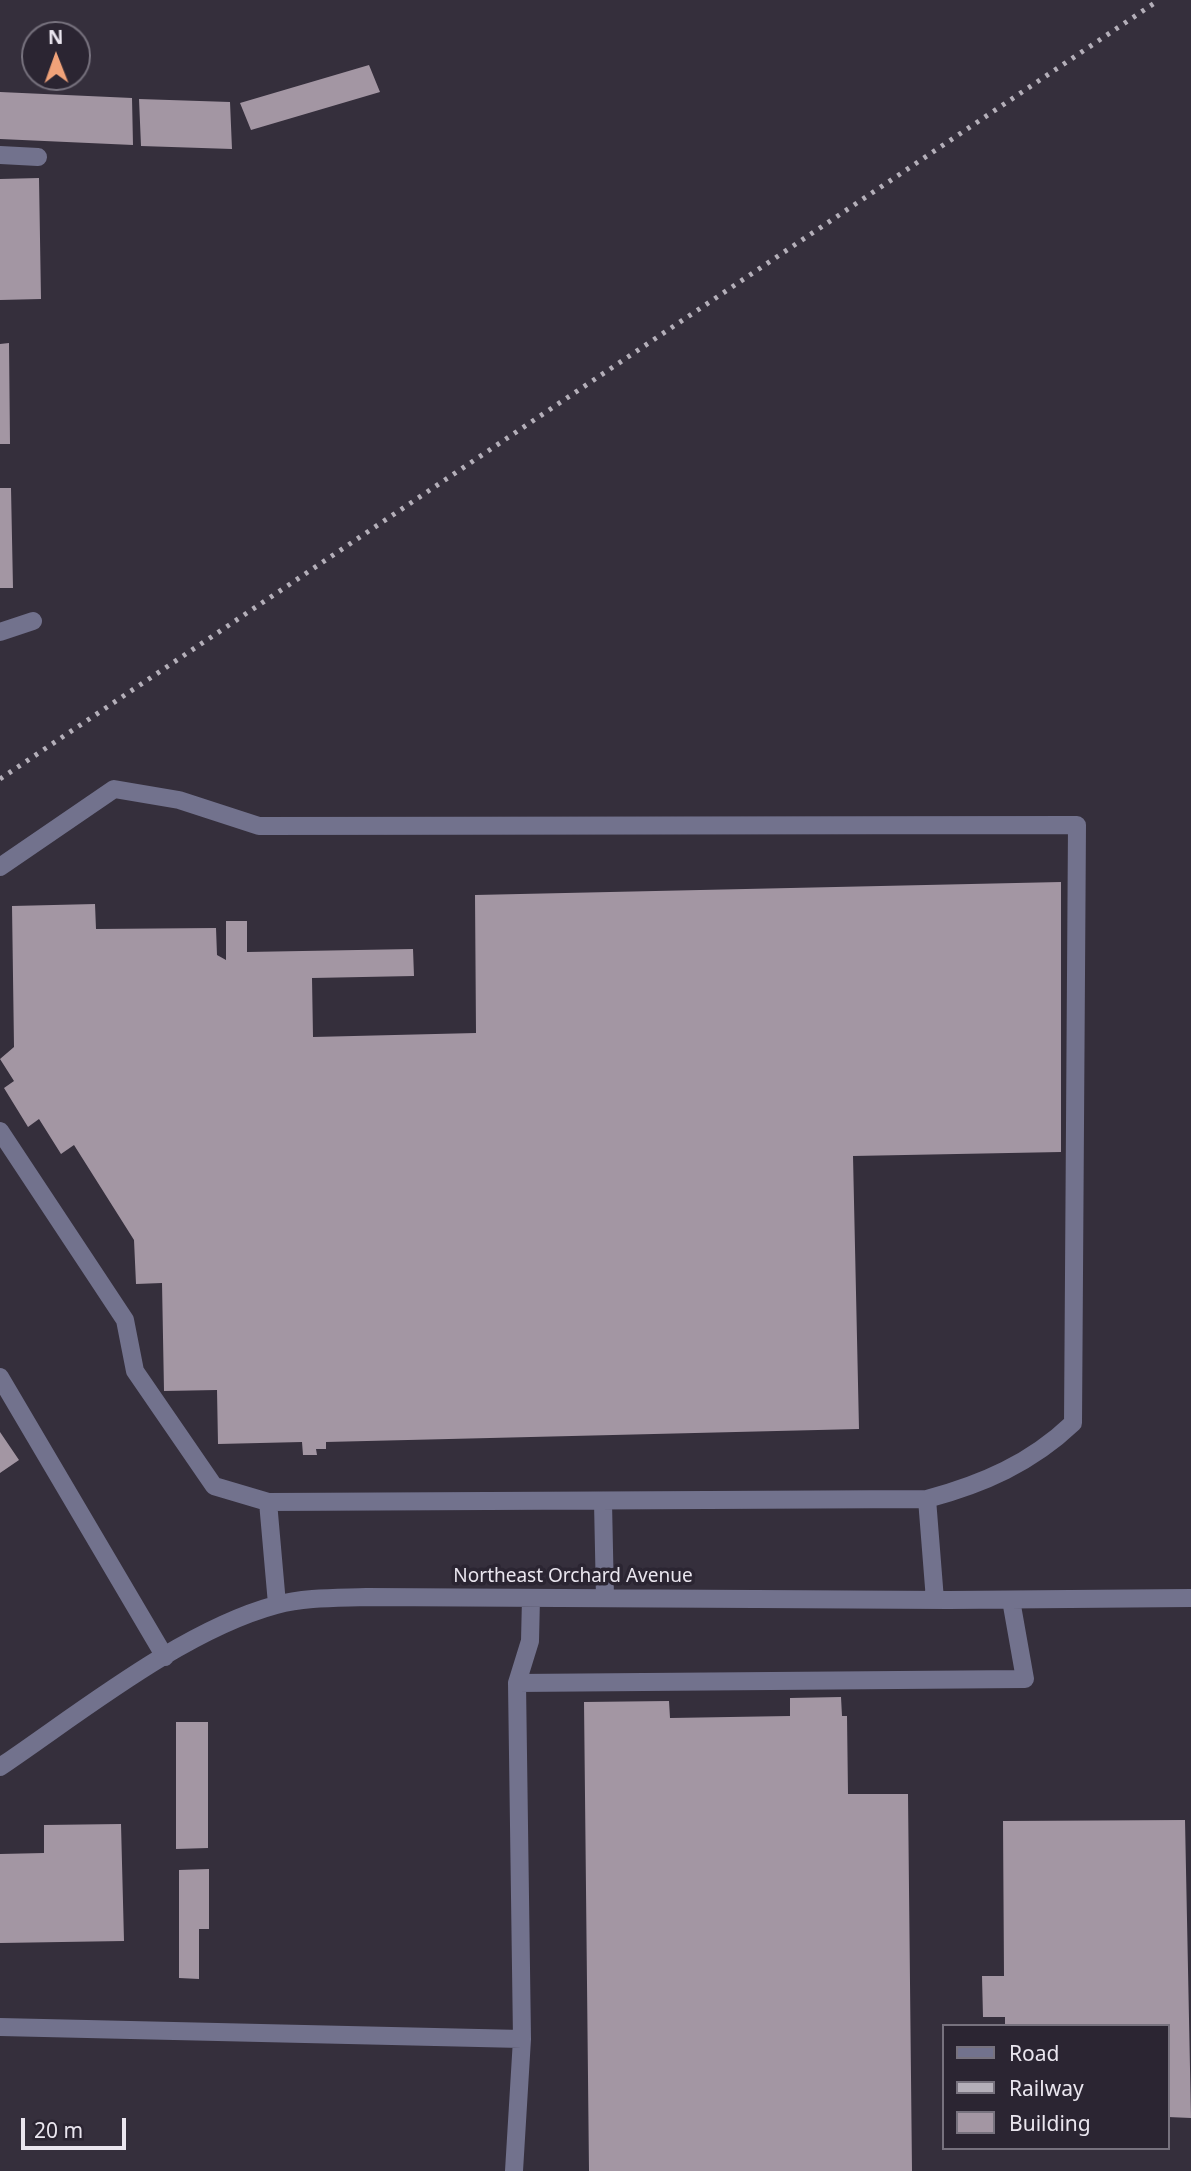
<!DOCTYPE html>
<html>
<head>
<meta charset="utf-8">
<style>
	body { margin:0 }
	#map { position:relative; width:1191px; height:2171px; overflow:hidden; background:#352f3c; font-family:"Noto Sans",sans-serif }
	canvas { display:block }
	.legend { position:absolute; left:942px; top:2024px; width:228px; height:126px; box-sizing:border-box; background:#2b2532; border:2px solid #77727e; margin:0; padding:9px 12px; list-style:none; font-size:21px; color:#eae6ef }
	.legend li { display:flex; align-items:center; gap:14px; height:35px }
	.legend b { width:35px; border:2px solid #77727e }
	.north { position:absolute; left:21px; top:21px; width:70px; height:70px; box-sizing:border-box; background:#2b2532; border:2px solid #77727e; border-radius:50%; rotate:359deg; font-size:19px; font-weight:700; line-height:28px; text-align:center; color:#eae6ef }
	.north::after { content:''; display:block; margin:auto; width:24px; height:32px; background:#f0a279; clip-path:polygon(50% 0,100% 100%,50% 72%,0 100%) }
	.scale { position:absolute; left:21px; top:2118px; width:105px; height:32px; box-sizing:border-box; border:4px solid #eae6ef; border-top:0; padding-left:9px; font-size:21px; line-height:24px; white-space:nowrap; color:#eae6ef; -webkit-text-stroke:5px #2b2532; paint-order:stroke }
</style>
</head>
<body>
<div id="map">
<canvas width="1191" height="2171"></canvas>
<ul class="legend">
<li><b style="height:9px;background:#72728d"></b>Road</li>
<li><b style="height:9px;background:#b4afb9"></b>Railway</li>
<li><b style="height:19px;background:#a396a3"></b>Building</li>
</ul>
<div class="north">N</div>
<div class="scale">20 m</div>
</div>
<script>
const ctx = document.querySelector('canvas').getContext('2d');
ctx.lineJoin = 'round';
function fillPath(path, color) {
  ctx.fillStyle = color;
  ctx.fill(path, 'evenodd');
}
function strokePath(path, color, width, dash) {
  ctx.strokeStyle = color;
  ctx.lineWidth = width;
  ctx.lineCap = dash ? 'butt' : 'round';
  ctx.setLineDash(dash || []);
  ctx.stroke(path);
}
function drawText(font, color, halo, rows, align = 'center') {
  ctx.font = font + ' "Noto Sans",sans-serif';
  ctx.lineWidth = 7;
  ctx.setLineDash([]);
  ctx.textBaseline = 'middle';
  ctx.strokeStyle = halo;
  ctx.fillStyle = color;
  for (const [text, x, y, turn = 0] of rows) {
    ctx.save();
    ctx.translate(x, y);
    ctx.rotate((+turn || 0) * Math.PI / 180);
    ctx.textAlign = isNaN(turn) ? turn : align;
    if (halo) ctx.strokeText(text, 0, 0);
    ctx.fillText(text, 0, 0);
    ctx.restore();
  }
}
fillPath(new Path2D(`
	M369,65L380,92L251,130L240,103Z
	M0,92L132,98L133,145L0,139Z
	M139,99L230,102L232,149L141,146Z
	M39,178L41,299L0,300V179Z
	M9,343L10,444H0V344Z
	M0,488H11L13,588H0Z
	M1061,882V1152L853,1156L859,1429L326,1442V1449H316L317,1455H303L302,1442L218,1444L217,1390L164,1391L162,1283L136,1284L134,1240L74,1145L61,1154L39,1119L28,1127L4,1088L14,1081L0,1059L14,1047L12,906L95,904L96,929L216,928L217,955L226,960V921H247V952L413,949L414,976L312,978L313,1037L476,1033L475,895Z
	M0,1432L19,1460L0,1473Z
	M841,1697L842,1716H847L848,1794H908L912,2171H589L584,1702L669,1701L670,1718L790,1716V1698Z
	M176,1722H208V1848L176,1849Z
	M1185,1820L1191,2118L1168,2117V2026H1005V2017H983L982,1976H1004L1003,1821Z
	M121,1824L124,1941L0,1943V1854L44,1853V1825Z
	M209,1869V1929H199V1979L179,1978V1870Z`), '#a396a3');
strokePath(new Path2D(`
	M0,155L38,157
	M0,632L33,621
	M0,867L114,789L179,800L259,826L1077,825L1073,1423C1031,1463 983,1484 927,1499
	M0,1131L125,1320L135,1371L214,1486L268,1502
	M0,1377L165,1657
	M603,1502L605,1598
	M531,1598L530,1641L517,1683L1025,1679L1011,1600
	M277,1604L268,1502L927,1499L935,1600
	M0,1767C80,1713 183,1630 276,1605C305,1597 337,1598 366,1597L949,1600L1191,1598
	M0,2027L522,2039L517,1683
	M514,2171L522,2039`), '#72728d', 18);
strokePath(new Path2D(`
	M0,779L1159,0`), '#b4afb9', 5, [3.5, 7]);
drawText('19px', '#eae6ef', '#2b2532', [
	["Northeast Orchard Avenue",573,1577]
]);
</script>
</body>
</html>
